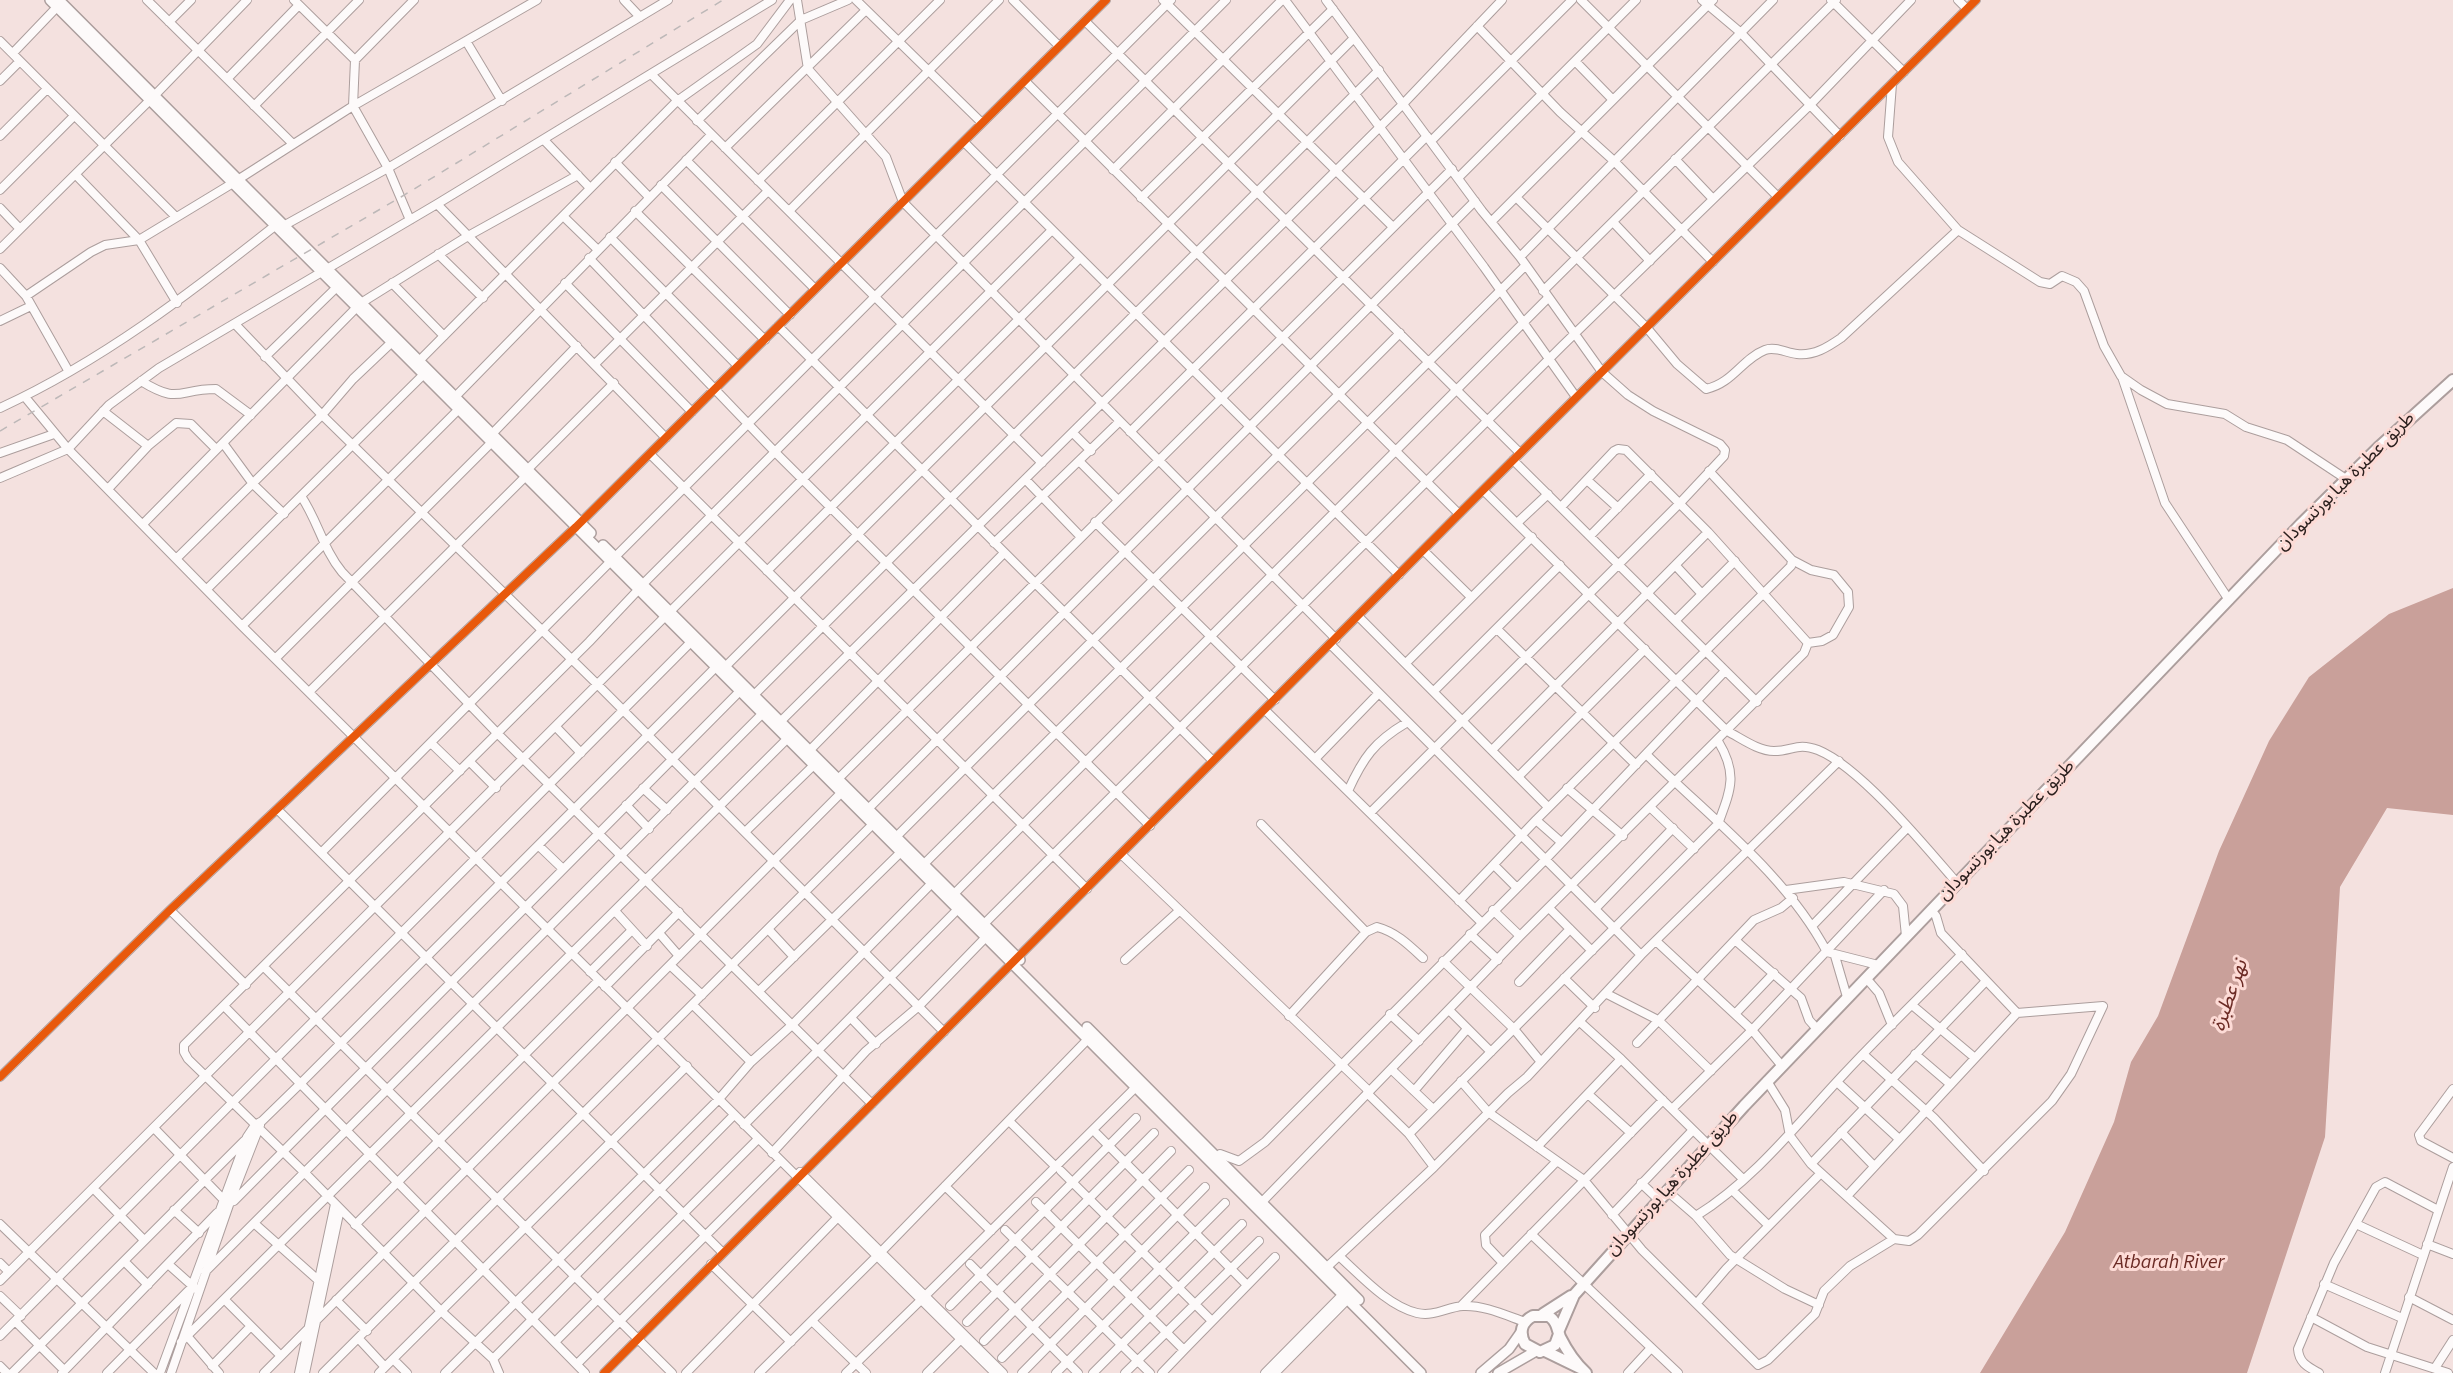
<!DOCTYPE html>
<html>
<head>
<meta charset="utf-8">
<style>
	body { margin:0 }
	canvas { display:block; background:#f4e1df }
</style>
</head>
<body>
<canvas width="2453" height="1373"></canvas>
<script>
const ctx = document.querySelector('canvas').getContext('2d');
ctx.lineJoin = 'round';
function fillPath(path, color) {
  ctx.fillStyle = color;
  ctx.fill(path, 'evenodd');
}
function strokePath(path, color, width, dash) {
  ctx.strokeStyle = color;
  ctx.lineWidth = width;
  ctx.lineCap = dash ? 'butt' : 'round';
  ctx.setLineDash(dash || []);
  ctx.stroke(path);
}
function drawText(font, color, halo, rows, align = 'center') {
  ctx.font = font + ' "Source Sans 3","Noto Sans Arabic",sans-serif';
  ctx.lineWidth = 6;
  ctx.setLineDash([]);
  ctx.textBaseline = 'middle';
  ctx.strokeStyle = halo;
  ctx.fillStyle = color;
  for (const [text, x, y, turn = 0] of rows) {
    ctx.save();
    ctx.translate(x, y);
    ctx.rotate((+turn || 0) * Math.PI / 180);
    ctx.textAlign = isNaN(turn) ? turn : align;
    if (halo) ctx.strokeText(text, 0, 0);
    ctx.fillText(text, 0, 0);
    ctx.restore();
  }
}
fillPath(new Path2D(`
	M2453,588V815L2387,808L2340,887L2325,1137L2247,1373H1980L2065,1232L2114,1122L2131,1062L2158,1016L2219,851L2269,741L2309,677L2389,614Z`), '#c9a09a');
const minor = new Path2D(`
	M147,0L293,144
	M294,0L355,60
	M624,0L640,17
	M856,0L982,123
	M1013,0L1059,46
	M1163,0L1393,227
	M1285,0L1484,267L1576,397
	M1326,0L1482,211L1520,257L1602,372L1628,395L1653,411L1720,444L1725,450L1724,456L1680,503L1370,813
	M1581,0L1778,197
	M1702,0L1740,32L1840,136
	M1831,0L1904,72
	M1958,0L1967,9
	M1085,21L1520,453
	M169,22L191,0
	M1477,26L1560,112L1614,161L1713,262
	M0,41L176,217
	M466,41L502,101
	M13,53L57,7
	M1575,61L1613,100
	M652,75L1042,463
	M227,79L299,5
	M0,81L20,61
	M1025,81L1459,514
	M1892,84L1888,137L1898,162L1958,230L2040,282L2050,284L2062,276L2076,282L2084,291L2104,346L2121,376L2141,390L2167,404L2225,414L2246,427L2287,440L2346,479
	M155,95L247,0
	M254,106L359,0
	M697,121L801,20L848,0
	M0,136L47,89
	M544,140L590,188
	M1431,141L1572,0
	M964,142L1399,575
	M725,148L866,10
	M1675,159L1713,199
	M686,160L815,289
	M615,162L649,197
	M1113,170L1282,0
	M76,175L139,240L177,303
	M1458,178L1636,0
	M239,179L353,106L537,0
	M758,181L940,0
	M661,185L790,315
	M0,190L74,116
	M1516,197L1647,328L1677,364L1706,389C1733,383 1742,359 1765,350C1775,346 1787,353 1797,354C1814,356 1828,347 1841,338L1958,230
	M1141,198L1333,9
	M437,204L666,438
	M0,208L20,229
	M635,211L765,340
	M789,211L999,0
	M563,216L597,249
	M410,220L388,168L353,106L355,60L414,0
	M1491,222L1713,0
	M1613,222L1650,261
	M285,225L388,168L668,0
	M610,237L738,366
	M0,249L150,100
	M438,254L483,298
	M1520,257L1773,0
	M589,258L775,452L1150,826
	M0,268L26,296L69,372
	M392,283L444,336
	M565,283L692,412
	M1543,291L1836,0
	M26,296L91,252L105,245L139,240L233,183
	M0,321L31,306
	M778,326L1213,761
	M391,343L353,379L322,415L598,685L944,1032
	M265,357L336,288
	M419,361L677,101L757,44L790,0
	M595,364L768,191
	M2122,377L2165,503L2229,600
	M141,381C180,405 177,389 216,389L251,415
	M25,397L68,449L242,626L995,1373
	M455,397L711,135
	M0,408C102,361 189,294 276,225
	M103,411L148,446
	M1130,432L1427,136
	M1073,433L1091,451
	M492,434L577,346
	M223,443L253,484L284,514
	M0,453L54,434
	M650,454L1087,889
	M1513,460L1757,702
	M1080,462L1117,499
	M528,469L614,383
	M1709,471L1792,560L1811,570L1834,575L1848,592L1849,607L1833,635L1822,641L1808,643
	M0,478L68,449L109,405L159,368L437,204L772,0
	M1026,480L1080,536
	M1587,480L1618,508
	M108,489L148,446L176,423L191,424L216,449
	M1483,490L1727,731C1741,738 1758,751 1774,751C1793,751 1797,742 1818,750C1860,767 1926,847 1957,883
	M301,496C318,521 323,549 342,572L498,734L872,1104
	M1561,507L1614,451L1618,449L1626,450L1708,532L1808,643
	M1095,522L1275,700
	M144,523L361,303L468,236L578,175
	M1517,523L1548,494
	M1590,536L1651,474
	M994,543L1119,422
	M1423,550L1471,597
	M615,557L1171,0
	M177,558L322,415L235,324
	M1676,566L1702,594
	M767,571L1080,258
	M643,584L1226,0
	M207,589L423,375
	M1358,616L1548,807
	M1676,620L1735,561
	M242,626L458,410
	M1497,629L1636,765
	M1336,639L1102,403L1403,104L1502,0
	M1330,644L1641,955
	M276,658L491,443
	M1406,663L1532,537
	M726,666L1354,38
	M310,691L526,476
	M1434,691L1560,565
	M754,695L1379,70
	M1265,710L1481,922
	M781,721L1102,403L903,202L886,157L808,69L797,0
	M556,727L581,753
	M431,743L460,771
	M810,750L1004,553
	M1492,750L1708,532
	M1646,754C1709,817 1785,873 1827,952L1878,965
	M1315,759L1378,694
	M470,762L496,788
	M1518,777L1645,649
	M835,782L1452,169
	M643,788L667,810
	M1567,788L1623,836
	M1348,791C1363,758 1374,742 1406,723
	M626,805L649,829
	M869,808L1475,201
	M1651,808L1694,849
	M277,809L723,1253
	M1536,820L1561,842
	M1261,824L1366,932
	M745,832L815,764
	M896,837L1400,333
	M539,846L563,869
	M322,852L611,561
	M1121,854L1369,1091
	M924,864L1525,266
	M1494,865L1516,887
	M1786,890L1844,882L1894,894L1903,906L1906,936
	M954,894L1548,298
	M1459,901L1536,820L1791,566L1792,560
	M1549,908L1592,951
	M1595,909L1673,828
	M170,910L246,985
	M1493,910L1520,936
	M615,911L647,946
	M984,924L1562,346L1809,106L1911,0
	M1813,925L1908,827
	M768,929L794,957
	M659,933L679,956
	M1470,934L1498,960
	M1735,940L1801,998L1809,1020L1817,1029
	M1656,941L1752,1030L1782,1066
	M1835,956L1847,997
	M1125,960L1179,911
	M1443,961L1514,1029L1541,1062
	M670,965L702,995
	M264,967L672,1373
	M590,972L632,930
	M1564,978L1595,1008
	M1866,978L1879,993L1892,1025
	M1519,982L1570,929
	M605,987L679,912
	M759,991L902,851
	M1607,994L1658,1020L1711,1071
	M693,1005L751,1062
	M1912,1005L1975,1058
	M224,1006L585,1373
	M1449,1010L1491,1052
	M1390,1014L1419,1041
	M1735,1014L1774,973
	M1289,1016L1366,932L1377,927C1396,932 1409,945 1423,958
	M852,1019L876,1044
	M1580,1022L1621,1059L1743,1179
	M1637,1043L1754,920L1781,908L1793,898
	M1863,1054L1934,1118L1984,1171
	M1915,1054L1950,1084
	M1391,1069L1433,1109
	M0,1077L170,910L576,527L1106,0
	M1461,1081L1488,1112L1584,1180L1642,1250L1758,1365L1768,1360L1815,1314L1824,1291L1850,1266L1894,1239L1909,1241L1918,1235L2052,1101L2071,1074L2103,1006L2017,1013
	M1767,1081L1785,1110L1790,1136L1811,1164L1894,1239
	M1837,1082L1898,1138
	M2453,1089L2419,1135L2421,1141L2453,1158
	M1414,1091L1467,1029
	M1367,1093L1409,1134L1434,1167
	M1588,1094L1631,1133
	M1672,1109L1752,1030L1884,890
	M1009,1121L1056,1167
	M744,1125L959,908
	M154,1128L222,1198L230,1202L234,1201L740,691
	M1841,1132L1873,1165
	M1097,1134L1247,1285
	M1409,1134L1718,824C1731,789 1738,774 1718,741
	M1537,1147L1621,1059
	M772,1153L866,1051L919,1006L987,936
	M1214,1159L1220,1154L1239,1161L1265,1142L1544,861L1725,671
	M1811,1164L1986,981
	M1061,1171L1211,1320
	M800,1172L1003,1373
	M1641,1183L1658,1199
	M945,1186L991,1231
	M93,1188L144,1240
	M1666,1190L1696,1216L1730,1255L1785,1289L1819,1305
	M1732,1190L1768,1225
	M1848,1195L2017,1013L1941,933L1936,916L1931,910
	M1036,1202L1184,1350L1162,1373
	M1262,1202L1520,936L1804,653L1808,643
	M174,1210L199,1233
	M1612,1215L1692,1131
	M1696,1216C1755,1179 1797,1124 1844,1074C1882,1033 1923,994 1962,954
	M0,1224L154,1373
	M255,1224L318,1280
	M2356,1224L2423,1255
	M355,1225L599,980
	M1005,1230L1150,1373
	M1531,1234L1678,1373
	M2427,1244L2453,1254
	M881,1252L1089,1038
	M1339,1256C1361,1276 1388,1306 1417,1313C1434,1317 1447,1307 1463,1306C1484,1305 1505,1315 1525,1322
	M124,1261L148,1285
	M0,1263L9,1272
	M1503,1263L1486,1245L1485,1235L1557,1161
	M168,1264L196,1289
	M711,1264L791,1342
	M970,1264L1078,1373
	M1327,1267L1434,1167L1508,1093L1527,1077L1641,955L1839,761
	M205,1272L763,713
	M0,1281L1052,230
	M2324,1284L2402,1318
	M0,1296L21,1316
	M925,1296L1137,1086
	M2409,1297L2453,1320
	M225,1300L281,1356
	M336,1300L367,1331
	M1697,1303L1726,1269L1821,1173
	M950,1306L1136,1118
	M1461,1306L1663,1100
	M2311,1317L2367,1347L2448,1373
	M15,1321L64,1370
	M812,1321L866,1373
	M967,1322L1154,1133
	M0,1336L692,641
	M188,1337L219,1373
	M359,1339L385,1367
	M984,1341L1171,1151
	M181,1342L788,738
	M555,1342L758,1139
	M1184,1350L1275,1257
	M1002,1358L1189,1170
	M393,1359L407,1373
	M493,1359L734,1115
	M577,1364L780,1161
	M0,1366L7,1373
	M212,1366L251,1326
	M2435,1368L2453,1340
	M12,1373L244,1141
	M62,1373L217,1213
	M107,1373L188,1291
	M160,1373L247,1137L255,1125L262,1121L300,1084L716,667
	M171,1373L230,1202L260,1125
	M264,1373L844,790
	M299,1373L335,1204
	M305,1373L340,1209
	M323,1373L874,823
	M379,1373L687,1066
	M445,1373L719,1099L751,1062L792,1025L933,882
	M499,1373L493,1359L441,1311L306,1174L188,1059L184,1052V1045L589,642L639,589
	M604,1373L1459,514L1976,0
	M686,1373L837,1218
	M759,1373L877,1256
	M846,1373L921,1300
	M927,1373L961,1339
	M1022,1373L1205,1187
	M1056,1373L1225,1203
	M1093,1373L1242,1224
	M1125,1373L1259,1241
	M1265,1373L1343,1294
	M1275,1373L1348,1299
	M1628,1373L1651,1348
	M2319,1373C2308,1367 2299,1363 2298,1349L2334,1263L2376,1187L2385,1182L2438,1210
	M2385,1373L2453,1167`);
const major = new Path2D(`
	M50,0L1421,1373
	M59,0L591,533
	M603,545L1020,960
	M1087,1027L1359,1300
	M1481,1373L1509,1349L1521,1332
	M1498,1373L1536,1351`);
const highway = new Path2D(`
	M1543,1314L1571,1296
	M1559,1330L1574,1295L1744,1106L2301,524L2378,448L2453,380
	M1559,1334L1555,1345L1540,1352L1525,1344C1519,1333 1521,1322 1533,1316H1549C1557,1322 1557,1328 1560,1337C1566,1349 1576,1364 1586,1373
	M1545,1351L1580,1368`);
strokePath(minor, '#ac9e9d', 10);
strokePath(major, '#ac9e9d', 12);
strokePath(highway, '#ac9e9d', 14);
strokePath(minor, '#fdfafa', 8);
strokePath(major, '#fdfafa', 9);
strokePath(highway, '#fdfafa', 10);
strokePath(new Path2D(`
	M0,431L401,197L723,0`), '#bdb8b8', 1.5, [8, 8]);
strokePath(new Path2D(`
	M0,1077L170,910L576,527L1106,0
	M604,1373L1459,514L1976,0`), '#e8590c', 8);
drawText('18px', '#2c201e', '#fddbd6', [
	["طريق عطبرة هيا بورتسودان",2346,482,-45],
	["طريق عطبرة هيا بورتسودان",2007,831,-46],
	["طريق عطبرة هيا بورتسودان",1673,1184,-48]
]);
drawText('italic 20px', '#6c2b25', '#fddbd6', [
	["نهر عطبرة",2231,996,-71],
	["Atbarah River",2169,1264]
]);
</script>
</body>
</html>
